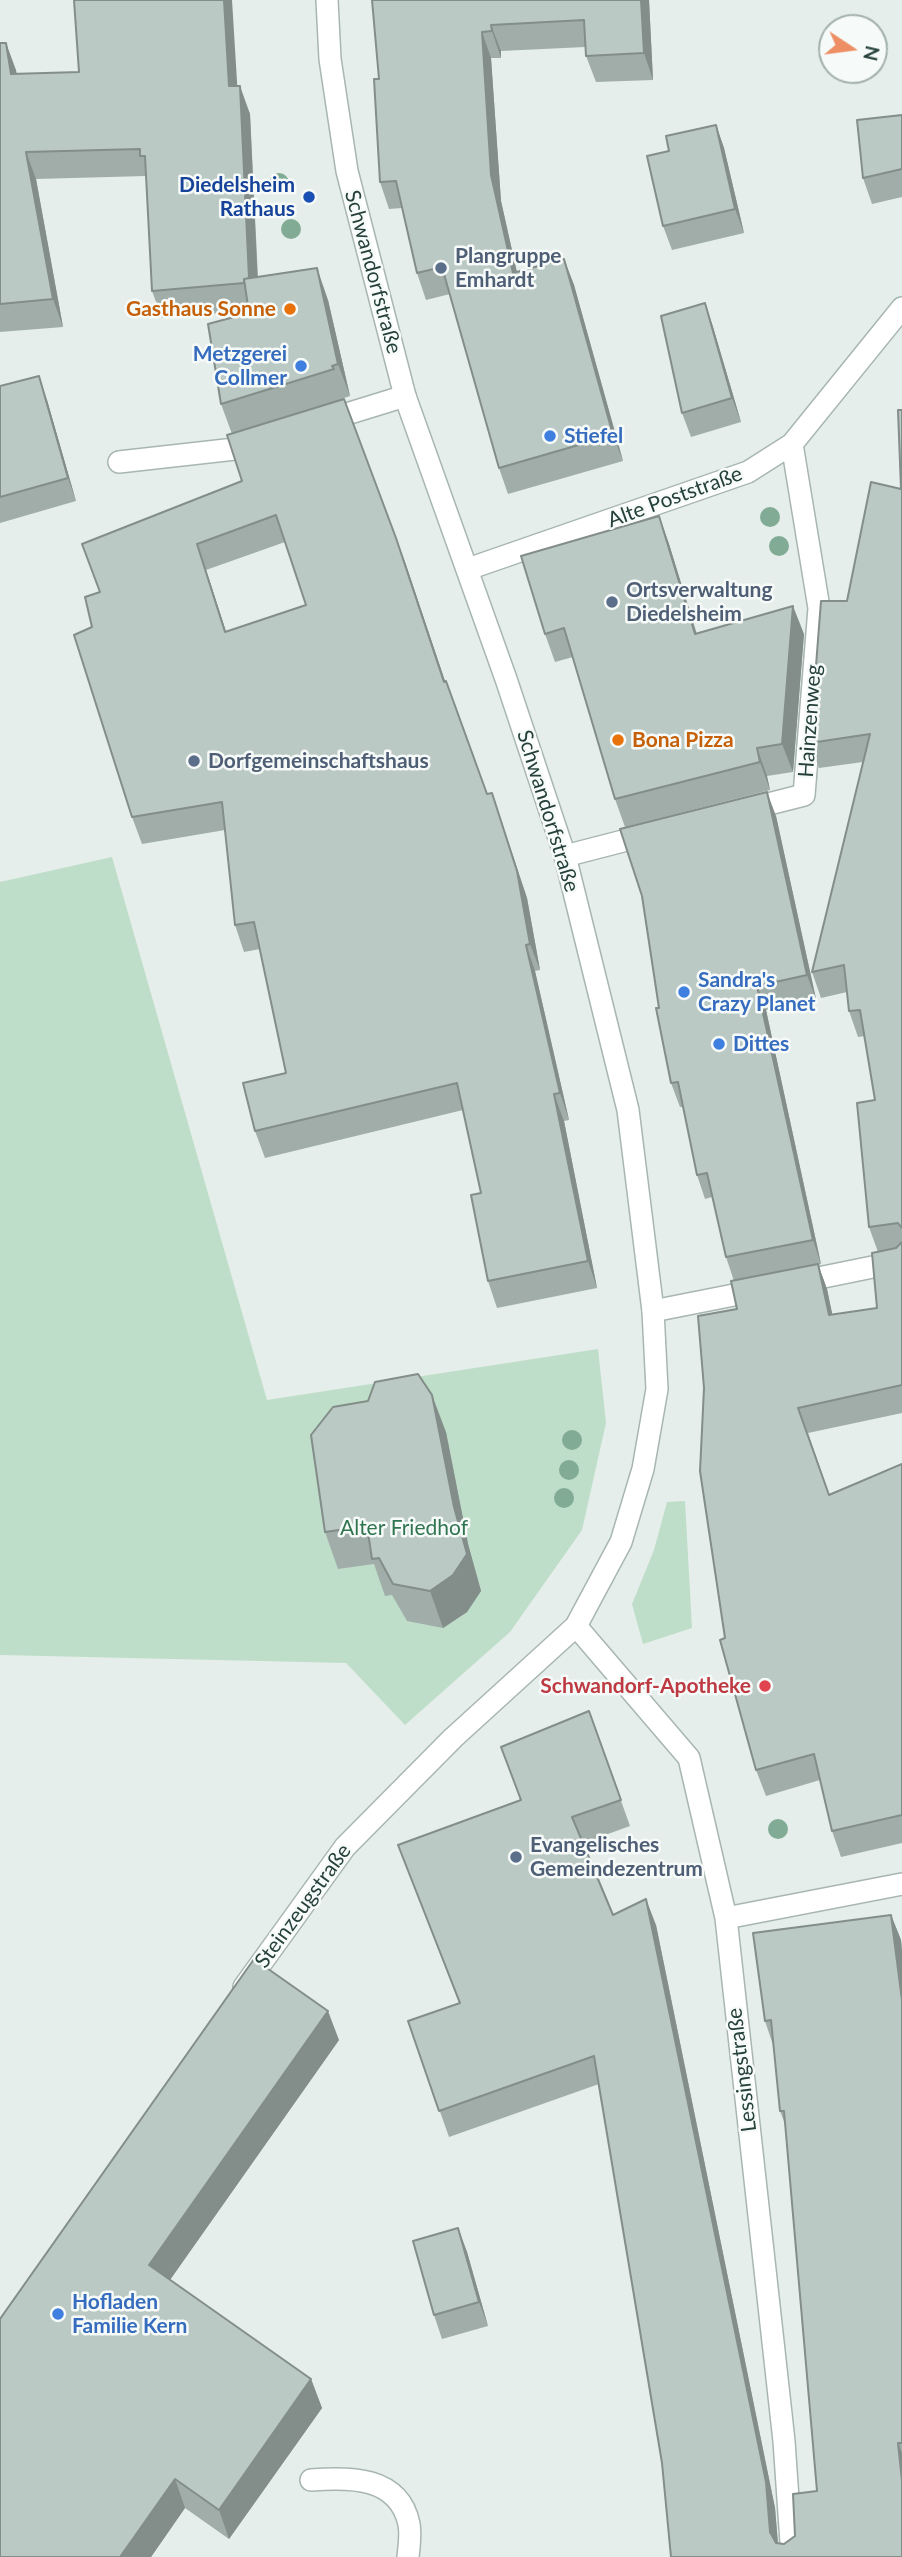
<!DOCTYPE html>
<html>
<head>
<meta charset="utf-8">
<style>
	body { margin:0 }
	#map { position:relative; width:902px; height:2557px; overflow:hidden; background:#e5eeeb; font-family:Lato,sans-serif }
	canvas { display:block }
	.north { position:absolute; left:818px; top:14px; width:70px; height:70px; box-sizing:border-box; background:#f6faf8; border:2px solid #a2b0ac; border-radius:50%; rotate:103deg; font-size:19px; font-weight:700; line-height:28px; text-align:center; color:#25403a }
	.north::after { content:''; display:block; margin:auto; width:24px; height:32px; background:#ed8e64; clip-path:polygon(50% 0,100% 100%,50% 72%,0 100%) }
</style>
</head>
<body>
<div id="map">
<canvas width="902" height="2557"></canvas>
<div class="north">N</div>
</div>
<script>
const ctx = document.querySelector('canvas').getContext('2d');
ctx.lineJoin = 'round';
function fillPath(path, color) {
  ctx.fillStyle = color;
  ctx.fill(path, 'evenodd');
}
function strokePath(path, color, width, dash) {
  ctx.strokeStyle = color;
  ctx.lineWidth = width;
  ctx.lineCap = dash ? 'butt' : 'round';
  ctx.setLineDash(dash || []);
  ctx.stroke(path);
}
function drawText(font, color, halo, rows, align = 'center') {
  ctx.font = font + ' Lato,sans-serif';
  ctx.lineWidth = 5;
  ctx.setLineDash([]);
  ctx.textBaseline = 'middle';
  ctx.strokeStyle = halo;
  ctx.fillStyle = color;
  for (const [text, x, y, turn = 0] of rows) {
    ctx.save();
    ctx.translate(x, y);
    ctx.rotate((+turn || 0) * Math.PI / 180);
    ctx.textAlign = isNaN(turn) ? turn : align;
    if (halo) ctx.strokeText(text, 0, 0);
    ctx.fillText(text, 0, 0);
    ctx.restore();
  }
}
fillPath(new Path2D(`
	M112,857L267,1400L598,1349L606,1423L582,1530L510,1632L405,1725L346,1663L0,1655V882Z
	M685,1501L692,1628L643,1644L632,1604L654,1550L667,1502Z`), '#bfdec9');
const service = new Path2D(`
	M324,421L405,396
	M119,462L235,449L260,441
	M311,2480C349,2477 399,2476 409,2524C411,2534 409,2547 408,2557`);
const minor = new Path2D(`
	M468,569L748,472L792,444L902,308
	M745,810L804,795L819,608L792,444
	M565,856L650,834
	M794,1283L902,1261
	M653,1311L759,1290
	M576,1626L689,1758L726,1918L784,2441L792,2557
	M726,1918L902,1884`);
const tertiary = new Path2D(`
	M244,1987L345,1847L453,1738L576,1626L621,1542L643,1469L657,1389L653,1311L628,1110L565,856L506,679L405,396L347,171L330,59L327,0`);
strokePath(service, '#a8b6b2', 24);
strokePath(minor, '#a8b6b2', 24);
strokePath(tertiary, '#a8b6b2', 24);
strokePath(service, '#fff', 21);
strokePath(minor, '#fff', 21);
strokePath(tertiary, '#fff', 21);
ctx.fillStyle = '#81ab95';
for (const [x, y] of [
	[279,183],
	[291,229],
	[770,517],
	[779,546],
	[572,1440],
	[569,1470],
	[564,1498],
	[778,1829]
]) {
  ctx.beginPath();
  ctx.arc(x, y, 10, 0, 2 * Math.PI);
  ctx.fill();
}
fillPath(new Path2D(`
	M372,0H649L653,80L596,82L586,56L585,47L501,51V58H491L501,201L517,272L564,259L574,285L623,461L508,494L499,468L450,294L426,300L417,273L402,208L389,209L380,182L379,79Z
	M0,43H6L16,74L237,86L250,114L258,277L328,300L350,396L344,398L345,401L406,565L445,681L487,794L492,793L527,898L540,970L535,971L569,1120L564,1121L597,1288L497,1308L488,1281L481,1193L463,1110L265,1158L255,1131L286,1073L260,949L244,952L235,925L225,830L142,844L132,817L92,627L100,592L242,481L232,434L221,404L249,313V311L162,318L152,291L146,176L36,179L63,327L0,332ZM285,542L306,605L226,632L206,570Z
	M902,115V197L872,204L863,178Z
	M716,125L724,148L744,233L672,250L663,226L669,151Z
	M705,303L713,327L741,422L691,437L682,413Z
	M0,386L47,400L76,501L0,523Z
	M902,410V1413L808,1433L829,1494L902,1464V1843L841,1857L832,1831L820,1780L766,1796L756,1770L725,1638L737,1309L734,1281L726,1257L712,1197L705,1199L697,1175L683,1107H680L671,1083L659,1008L776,816L816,999L766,1010L821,1264L818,1265L827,1289L832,1315L877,1308L878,1252L869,1227L875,1100L865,1036L858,1037L849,1011L847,992L821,998L812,972L863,762L819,768L810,743L847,601L901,489Z
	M659,516L669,544L697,634H804L793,772L767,776L770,790L625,827L615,799L573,657L555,662L545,634Z
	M446,1432L468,1544L481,1591L467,1612L443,1628L407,1621L392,1595L385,1596L374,1564L338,1569L325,1532Z
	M589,1711L630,1826L583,1843L613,1915L656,1925L775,2508L778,2543L784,2544L795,2536L817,2491L785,2124L780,2111L773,2045L765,2021L891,1915L901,1940L902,1951V2557H671L662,2463L599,2084L449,2137L408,2021L459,2003L398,1845L520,1800Z
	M339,2040L170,2280L311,2379L322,2408L229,2539L185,2508L151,2557H0V2319Z
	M458,2228L467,2252L488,2326L442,2339L434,2315Z`), '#a1ada9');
fillPath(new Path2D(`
	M224,0H232L239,114L229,86Z
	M641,0H649L653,80L644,53Z
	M491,25L501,51V58L492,31Z
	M482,32L491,58L501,201L523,300L513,273L491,175Z
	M6,43L16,70L22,102L11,74Z
	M240,86L250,114L259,310L249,282Z
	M716,125L724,148L744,233L735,209Z
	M26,152L36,179L63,327L53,299Z
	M564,259L574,285L623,461L613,435Z
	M317,268L328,300L350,396L338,364Z
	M705,303L713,327L741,422L732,398Z
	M39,376L47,400L76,501L68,478Z
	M659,516L669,544L705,662L695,634Z
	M396,538L406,565L454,708L444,682Z
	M197,544L206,570L235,659L225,632Z
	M793,606L804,634L793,772L782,744Z
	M757,748L767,776L770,790L760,762Z
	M767,792L776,816L816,999L807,975Z
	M492,793L527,898L540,970L530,944Z
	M526,945L535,971L569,1120L560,1093Z
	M757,986L766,1010L821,1264L813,1240Z
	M554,1094L564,1121L597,1288L588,1261Z
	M818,1264L827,1289L838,1341L829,1315Z
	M432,1395L446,1432L468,1544L481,1591L467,1612L443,1628L430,1591L454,1507Z
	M646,1899L656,1925L775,2508L779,2557L770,2532Z
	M891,1915L901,1940L902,1951V2000Z
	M328,2011L339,2040L160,2294L149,2265Z
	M458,2228L467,2252L488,2326L479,2302Z
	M311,2379L322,2408L229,2539L219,2510Z
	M898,2443L902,2453V2481Z
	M175,2479L185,2508L151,2557H120Z`), '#838d89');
const building = new Path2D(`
	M74,0H224L229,86H240L249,278L244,279V283L152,291L145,156H140V149L26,152L53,299L0,304V43H6L11,74L79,72Z
	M372,0H641L644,53L586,56L584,20L491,25L492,31L482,32L491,175L513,273L564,259L613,435L499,468L442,267L417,273L396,181L380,182L374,79H379Z
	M902,115V169L863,178L857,120Z
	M716,125L735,209L663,226L647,156L669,151L666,136Z
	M317,268L338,364L332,366L334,369L221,404L208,324L249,313L244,279Z
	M705,303L732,398L682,413L661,316Z
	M39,376L68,478L0,497V386Z
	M344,399L396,538L444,682L446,681L487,794L492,793L517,871L530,944L526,945L560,1093L554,1094L588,1261L488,1281L471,1195L481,1193L457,1083L255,1131L243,1083L286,1073L254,922L235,925L222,802L132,817L74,635L92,627L85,597L100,592L82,544L242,481L227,435ZM276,515L306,605L225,632L197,544Z
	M898,410H902V1228L898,1223L869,1227L857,1103L875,1100L860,1010L849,1011L844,965L812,972L870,734L810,743L821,601H847L871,482L901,489Z
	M659,516L695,634L793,606L782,744L757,748L760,762L615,799L564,628L545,634L521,556Z
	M767,792L807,975L757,986L813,1240L726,1257L707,1173L697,1175L678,1082L671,1083L656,1008H659L642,896L620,829Z
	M902,1242V1385L798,1408L829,1495L902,1464V1815L832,1831L814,1754L756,1770L720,1640L725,1638L700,1471L704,1388L698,1316L737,1309L731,1281L818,1264L829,1315L877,1308L872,1253L896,1248Z
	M418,1374L432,1395L454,1507L467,1554L453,1575L430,1591L393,1584L379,1558L372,1559L367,1526L325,1532L311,1435L333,1407L368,1401L375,1382Z
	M589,1711L621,1800L572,1817L613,1915L646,1899L766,2482L770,2532L776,2543L784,2544L795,2536L793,2494L817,2491L784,2111H780L771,2020L765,2021L753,1933L891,1915L902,2000V2443H898L902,2481V2557H671L662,2463L594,2056L439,2111L408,2021L460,2003L398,1845L521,1800L501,1747Z
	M254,1959L328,2011L149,2265L311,2379L219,2510L175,2479L120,2557H0V2319Z
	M458,2228L479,2302L434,2315L413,2241Z`);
fillPath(building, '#bbc9c4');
strokePath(building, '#838d89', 2);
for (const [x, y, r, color] of [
	[309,197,7,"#1a4fb4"],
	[441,268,7,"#5c6f8a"],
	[290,309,7,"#e8710a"],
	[301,366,7,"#3f7fe0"],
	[550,436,7,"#3f7fe0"],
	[612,602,7,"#5c6f8a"],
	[618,740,7,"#e8710a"],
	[194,761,7,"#5c6f8a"],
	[684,992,7,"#3f7fe0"],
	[719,1044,7,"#3f7fe0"],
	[765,1686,7,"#e0444e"],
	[516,1857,7,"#5c6f8a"],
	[58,2314,7,"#3f7fe0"]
]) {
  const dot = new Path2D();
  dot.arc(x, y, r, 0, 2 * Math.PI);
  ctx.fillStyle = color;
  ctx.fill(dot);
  strokePath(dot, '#f6faf8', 2.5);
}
drawText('bold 21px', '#164399', '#f6faf8', [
	["Diedelsheim",295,185],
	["Rathaus",295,209]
], 'right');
drawText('bold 21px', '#4e5e75', '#f6faf8', [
	["Plangruppe",455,256],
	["Emhardt",455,280],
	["Ortsverwaltung",626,590],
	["Diedelsheim",626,614],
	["Dorfgemeinschaftshaus",208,761],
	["Evangelisches",530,1845],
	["Gemeindezentrum",530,1869]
], 'left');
drawText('21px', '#25403a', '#f6faf8', [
	["Schwandorfstraße",373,272,75],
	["Alte Poststraße",675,497,-20],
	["Hainzenweg",810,721,-86],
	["Schwandorfstraße",548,811,73],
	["Steinzeugstraße",303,1906,-54],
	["Lessingstraße",742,2070,-97]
]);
drawText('bold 21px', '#c56008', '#f6faf8', [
	["Gasthaus Sonne",276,309],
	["Bona Pizza",632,740,"left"]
], 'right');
drawText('bold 21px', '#366cbe', '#f6faf8', [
	["Metzgerei",287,354,"right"],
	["Collmer",287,378,"right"],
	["Stiefel",564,436],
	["Sandra's",698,980],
	["Crazy Planet",698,1004],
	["Dittes",733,1044],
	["Hofladen",72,2302],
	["Familie Kern",72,2326]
], 'left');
drawText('21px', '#30754f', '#f6faf8', [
	["Alter Friedhof",404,1528]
]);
drawText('bold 21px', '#be3a42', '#f6faf8', [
	["Schwandorf-Apotheke",751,1686]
], 'right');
</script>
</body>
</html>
